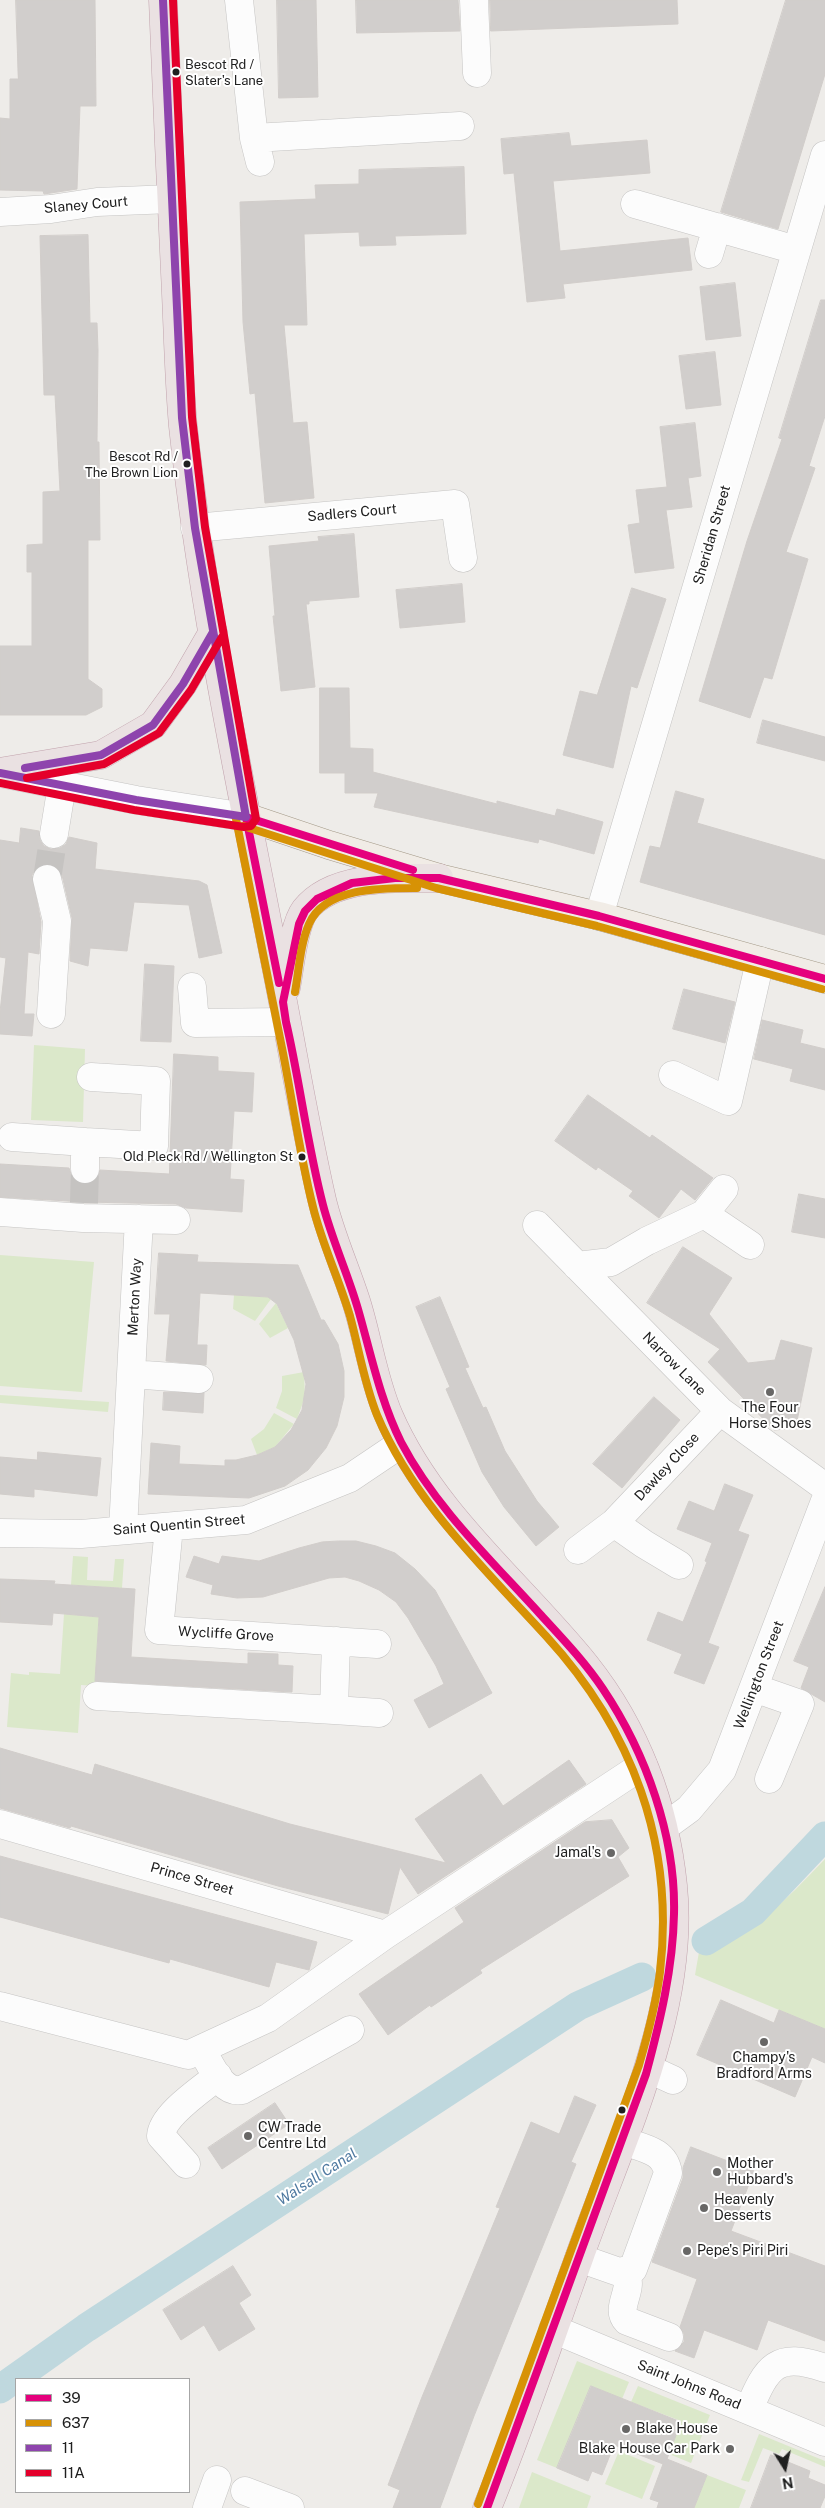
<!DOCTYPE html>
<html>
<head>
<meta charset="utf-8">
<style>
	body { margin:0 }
	#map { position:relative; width:825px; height:2508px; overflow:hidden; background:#eeece9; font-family:"Public Sans",sans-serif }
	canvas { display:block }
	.legend { position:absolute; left:15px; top:2378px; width:175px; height:115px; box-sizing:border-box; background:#fff; border:1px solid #a6a6a6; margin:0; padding:6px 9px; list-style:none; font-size:15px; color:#202020 }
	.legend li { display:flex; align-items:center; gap:10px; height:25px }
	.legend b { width:25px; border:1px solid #a6a6a6 }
	.north { position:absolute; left:760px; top:2443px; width:50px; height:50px; -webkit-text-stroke:4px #fff; paint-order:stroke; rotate:170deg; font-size:14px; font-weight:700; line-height:20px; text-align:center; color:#202020 }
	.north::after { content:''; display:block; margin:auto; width:18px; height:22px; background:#202020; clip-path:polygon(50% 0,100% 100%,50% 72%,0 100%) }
</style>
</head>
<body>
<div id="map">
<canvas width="825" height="2508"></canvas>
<ul class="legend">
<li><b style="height:6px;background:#e5007d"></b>39</li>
<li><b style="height:6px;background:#d79205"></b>637</li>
<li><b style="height:6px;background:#8e44ad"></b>11</li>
<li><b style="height:6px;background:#e4002b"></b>11A</li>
</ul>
<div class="north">N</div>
</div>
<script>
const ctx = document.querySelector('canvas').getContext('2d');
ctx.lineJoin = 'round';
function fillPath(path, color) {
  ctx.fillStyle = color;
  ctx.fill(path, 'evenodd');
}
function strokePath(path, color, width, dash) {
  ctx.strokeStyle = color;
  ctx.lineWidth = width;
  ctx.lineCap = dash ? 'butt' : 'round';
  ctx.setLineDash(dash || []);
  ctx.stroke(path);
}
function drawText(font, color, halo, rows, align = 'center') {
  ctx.font = font + ' "Public Sans",sans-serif';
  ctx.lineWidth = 4;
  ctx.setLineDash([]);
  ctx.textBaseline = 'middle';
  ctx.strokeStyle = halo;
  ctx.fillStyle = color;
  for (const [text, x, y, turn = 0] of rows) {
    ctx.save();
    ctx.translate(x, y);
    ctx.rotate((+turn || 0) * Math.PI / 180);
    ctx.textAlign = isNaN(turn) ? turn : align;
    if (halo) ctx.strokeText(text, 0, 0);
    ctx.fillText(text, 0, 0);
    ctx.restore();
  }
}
fillPath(new Path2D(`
	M34,1045L85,1049L83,1122L31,1120Z
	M0,1255L94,1262L82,1392L0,1386Z
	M234,1295L268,1297L271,1299L255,1321L233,1309Z
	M276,1303L288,1328L270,1338L259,1324Z
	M304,1372L305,1397L297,1419L276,1408L282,1391V1376Z
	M0,1395L109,1402L108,1412L0,1403Z
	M274,1413L294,1424L275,1447L257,1455L251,1439L264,1429Z
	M73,1556L88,1557L87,1580L113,1581L115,1559H124L122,1588L71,1585Z
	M64,1614L99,1617L95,1686L81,1685L78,1733L7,1727L11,1673L29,1675V1672L60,1674Z
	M825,1859V2029L695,1975L699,1952C757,1931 783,1903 825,1859Z
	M577,2361L629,2382L622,2399L591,2386L557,2468L537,2460Z
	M638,2386L710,2415L691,2463L669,2454L681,2421L631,2402Z
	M759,2434L825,2461V2472V2467L782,2449L779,2454L763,2448L749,2482L741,2480Z
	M619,2451L655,2466L642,2499L605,2484Z
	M532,2472L591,2496L587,2508H519Z
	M707,2475L746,2490L739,2508H694Z`), '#dbe8ca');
strokePath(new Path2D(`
	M706,1941L753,1912L825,1836
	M0,2389L86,2328L578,2006L642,1977`), '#bfd8de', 29);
const building = new Path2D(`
	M16,0H95L96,106H80L77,189L44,194L43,191L0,190V118L10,119V79H18Z
	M277,0H316L318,97L279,98Z
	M356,0H458L460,31L357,33Z
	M490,0H677L678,24L491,31Z
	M786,0H825V74L778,229L721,212Z
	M569,133L571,146L647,140L650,173L553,181L560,251L688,238L692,270L563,284L565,298L527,302L514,173L504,174L501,139Z
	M464,167L466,234L395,236L396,245L360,246L359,232L304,234L307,325H284L293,423L307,422L314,498L265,503L255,393L250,394L243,322L240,202L316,199L315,185L359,184V170Z
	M88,235L90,323H97L98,350L97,442H99L100,540H88V679L102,689V707L86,715H0V646H32V572H27V545L43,544V492L60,491L55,395H44L40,236Z
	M735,283L741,336L706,340L700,287Z
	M821,300H825V416L809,466L815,468L786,552L808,559L772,679L764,677L750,718L699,701L747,541L782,439L779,438Z
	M715,352L721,405L686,409L679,356Z
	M695,423L701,476L688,478L692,507L666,510L674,568L635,573L628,525L640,523L636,490L667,487L660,427Z
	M354,534L359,597L309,601V604H306L315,687L281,691L273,616H275L269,546L319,541L318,537Z
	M462,584L465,622L400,628L396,590Z
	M632,588L666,599L637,688L631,686L613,768L563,755L580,691L597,695Z
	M320,688H349L350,748L373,749V772L497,804V801L555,816L557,809L603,822L594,854L539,839L538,843L374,807L378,793H345V773H320Z
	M763,720L825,737V761L757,743Z
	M676,791L704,799L697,823L825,860V935L640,882L650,846L660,848Z
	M21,828L39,831L40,840L44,846L51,849L60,848L66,844L69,837L97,843L95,869L199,881L207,885L222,953L199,958L189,905L134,902L127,951L90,948L88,966L70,961L72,918L62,875L59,869L52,864H43L36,868L32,875L41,922L39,954L28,952L24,1014H34L32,1036L0,1034V1012L6,958L0,957V840L19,843Z
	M145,964L174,966L171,1042L141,1041Z
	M684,989L735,1002L725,1043L673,1029Z
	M762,1020L803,1030L800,1043L825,1049V1090L790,1081L793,1069L754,1059Z
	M174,1054L218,1057V1071L254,1073L252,1112L234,1111L230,1179L244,1180L242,1212L186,1208L176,1204L84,1202L0,1197V1164L69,1168L72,1177L78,1183L85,1185L93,1182L98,1177L100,1170L169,1174Z
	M588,1095L650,1138L652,1135L713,1178L695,1200L681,1189L659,1218L629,1196L633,1191L598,1167L596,1170L555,1141Z
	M799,1194L825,1199V1238L792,1232Z
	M683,1247L732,1278L709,1314L748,1363L775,1360L781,1340L812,1348L797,1421L787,1429L774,1430L708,1362L720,1349L647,1303Z
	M159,1253L198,1255L197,1262L298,1265L321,1320H324L338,1344L344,1371V1397L337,1426L326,1448L308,1470L285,1486L249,1498L148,1494L151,1443L180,1446L179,1464L225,1466V1460H236L257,1455L275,1447L291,1430L302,1410L306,1384L294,1340L277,1304L268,1297L200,1293L197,1345H207L206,1365L166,1361L170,1314H155Z
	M440,1297L469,1367L465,1368L483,1408L486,1407L505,1451L537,1501L559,1527L536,1546L504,1507L482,1472L446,1389L450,1387L416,1307Z
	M164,1392L204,1393L203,1413L163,1410Z
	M654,1397L680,1420L622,1488L593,1464Z
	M38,1452L101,1458L97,1496L34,1489V1497L0,1494V1457L37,1460Z
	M725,1484L753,1495L738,1531L749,1535L708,1643L719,1647L704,1684L674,1673L682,1654L647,1640L658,1612L683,1622L707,1562L705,1561L712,1543L677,1529L689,1501L714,1511Z
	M339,1541H356L376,1546L395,1553L415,1569L435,1590L492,1693L429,1728L414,1700L444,1684L436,1666L408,1618L396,1602L379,1590L359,1581L345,1577L329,1578L263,1597L237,1598L211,1594L213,1585L186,1577L194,1556L219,1564L222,1556L259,1561L299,1548L322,1542Z
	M0,1579L55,1581L54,1584L135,1589L131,1657L248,1664V1653L278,1654V1665L293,1666L292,1692L95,1681L99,1617L53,1613L52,1625L0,1622Z
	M825,1587V1702L801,1688L809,1667L794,1661Z
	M0,1748L92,1775L95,1764L290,1824L446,1863L415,1819L481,1774L503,1806L569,1760L586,1784L418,1894L400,1867L388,1914L278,1886L71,1826L70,1828L0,1808Z
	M612,1820L629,1848L618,1857L629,1876L480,1970L482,1973L431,2007L430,2005L388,2035L359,1994L464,1922L455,1908L585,1822Z
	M0,1856L317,1942L309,1970L276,1962L269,1987L170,1959L169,1963L0,1917Z
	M721,2000L774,2023L779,2010L825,2029V2063L812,2057L795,2097L697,2055Z
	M575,2096L596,2105L571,2162L576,2164L474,2416L440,2508H393L400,2490L388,2485L422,2397L500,2208L496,2207L531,2122L559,2134Z
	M275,2103L289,2124L222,2169L208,2148Z
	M691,2147L754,2171L731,2231L825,2266V2341L768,2320L757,2350L704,2330L694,2358L675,2351L684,2342V2334L680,2327L697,2279L652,2262L683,2178V2168Z
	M233,2266L251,2295L239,2303L255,2329L219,2351L204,2325L181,2340L163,2310Z
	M591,2386L681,2422L667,2459L707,2475L694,2508H657L659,2502L650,2499L663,2464L614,2445L602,2475L592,2471L588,2481L557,2468Z
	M771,2455L810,2471L808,2478L825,2485V2496L820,2508H751Z`);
fillPath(building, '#d1cecc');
strokePath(building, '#d1cdca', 1);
strokePath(new Path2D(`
	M47,879L54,834
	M84,1203L85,1169`), '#c5c3c1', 28, [28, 14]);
const minor = new Path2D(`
	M239,0L254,138L260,162
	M474,0L477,73
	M254,138L460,126
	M635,204L796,250
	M0,212L51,209L97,202L171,199
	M709,254L717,227
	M195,528L455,504L463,558
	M0,773L136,800L246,817
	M54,834L62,785
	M47,879L57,921L51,1014
	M599,916L825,155
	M192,987L195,1023L286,1022
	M673,1075L728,1101L760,961
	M12,1137L85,1142
	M85,1169V1142L154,1146L156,1081L91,1077
	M0,1212L83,1218L176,1220
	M704,1214L750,1245
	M537,1225L720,1411L825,1487
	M577,1266L611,1262L647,1241L704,1214L724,1189
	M131,1374L199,1379
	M614,1523L644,1544L679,1565
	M169,1527L159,1630L377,1644
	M123,1530L139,1219
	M0,1533L81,1534L246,1520L350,1478L402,1443
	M578,1550L614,1523L720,1411
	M336,1641L334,1710L379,1713
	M754,1688L800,1704L769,1779
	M97,1696L334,1710
	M0,1824L385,1935
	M663,1828L689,1809L722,1770L825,1501
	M0,2006L188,2055L268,2018L385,1935L643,1765
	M201,2049C211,2064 221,2094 242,2090L350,2030
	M649,2069L673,2080
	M186,2164L161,2136C162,2115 201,2090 218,2076
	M579,2258L619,2272L633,2269L668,2173C665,2150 642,2148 623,2141
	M619,2272L627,2277C632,2292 615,2309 627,2321L669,2337
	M553,2329L825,2442
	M749,2409C767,2367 776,2351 825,2368
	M245,2491L290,2508
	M207,2508L217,2480`);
const major = new Path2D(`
	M246,817L329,845L439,878L599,916L825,979`);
const highway = new Path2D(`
	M163,0C167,98 171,195 176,293C178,337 179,382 183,426C202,603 239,777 273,951C290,1034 303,1117 322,1200C330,1234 345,1267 356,1301C368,1339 373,1379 389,1416C432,1515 520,1584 586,1666C636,1729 665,1806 673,1886C686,2010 619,2144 579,2258C549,2341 521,2426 487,2508
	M0,772L101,755L153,725L183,684L213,632
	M286,988C290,968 293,926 305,910C333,874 399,878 439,878`);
strokePath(minor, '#c5c4c3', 29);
strokePath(major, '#a39987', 29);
strokePath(highway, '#c1a2ac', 29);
strokePath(minor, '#fcfcfc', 28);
strokePath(major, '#f1ece6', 28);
strokePath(highway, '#eae1e2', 28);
strokePath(new Path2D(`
	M246,817L279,983
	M246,817L413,870
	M487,2508L646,2074C660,2022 673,1968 674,1914C676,1837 646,1753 603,1689C585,1662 562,1638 540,1614C491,1560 435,1507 401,1442C380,1400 371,1354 358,1309C348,1274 332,1240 323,1205C307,1144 300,1082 286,1022L283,1002L299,924L305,911L317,899L352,883L395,878H439L599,916L825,979`), '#e5007d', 8);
strokePath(new Path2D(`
	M236,819C252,897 268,975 283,1053C293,1104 300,1156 313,1207C322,1244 339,1279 350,1316C359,1349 364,1383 377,1415C413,1501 484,1568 546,1636C632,1730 675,1843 660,1972C656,2004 648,2034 639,2065L478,2504
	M243,826L436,888L597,926L822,989
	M295,992C299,970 300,945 309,924C325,887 383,888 417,888`), '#d79205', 8);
strokePath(new Path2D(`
	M25,768L101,755L153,725L183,684L213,632
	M0,773L136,800L246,817L195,528L182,418L163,0`), '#8e44ad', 8);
strokePath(new Path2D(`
	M27,778L104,764L159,733L191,690L222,637
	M0,783L134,810L244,827L251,826L256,819L205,527L192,417L173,0`), '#e4002b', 8);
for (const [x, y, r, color] of [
	[176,72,4.5,"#202020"],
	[187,464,4.5,"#202020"],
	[302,1157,4.5,"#202020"],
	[770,1392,5,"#686766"],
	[611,1853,5,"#686766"],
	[764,2042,5,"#686766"],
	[622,2110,4.5,"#202020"],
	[248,2136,5,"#686766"],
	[717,2172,5,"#686766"],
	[704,2208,5,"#686766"],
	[687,2251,5,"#686766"],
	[626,2429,5,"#686766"],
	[730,2449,5,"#686766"]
]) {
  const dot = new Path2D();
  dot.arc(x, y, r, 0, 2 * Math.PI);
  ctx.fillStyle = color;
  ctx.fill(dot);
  strokePath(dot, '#fff', 2);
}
drawText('13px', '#202020', '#fff', [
	["Bescot Rd /",185,65,"left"],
	["Slater's Lane",185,81,"left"],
	["Bescot Rd /",178,457],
	["The Brown Lion",178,473],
	["Old Pleck Rd / Wellington St",293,1157]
], 'right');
drawText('14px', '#202020', '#fff', [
	["Slaney Court",86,205,-5],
	["Sadlers Court",352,513,-5],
	["Sheridan Street",712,535,-74],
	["Merton Way",135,1297,-87],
	["Narrow Lane",674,1364,45],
	["Dawley Close",667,1467,-47],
	["Saint Quentin Street",179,1525,-5],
	["Wycliffe Grove",226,1634,3],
	["Wellington Street",759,1675,-69],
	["Prince Street",192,1879,16],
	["Saint Johns Road",689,2385,22]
]);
drawText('14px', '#202020', '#fff', [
	["The Four",770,1408,"center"],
	["Horse Shoes",770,1424,"center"],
	["Jamal's",601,1853,"right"],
	["Champy's",764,2058,"center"],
	["Bradford Arms",764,2074,"center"],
	["CW Trade",258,2128],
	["Centre Ltd",258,2144],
	["Mother",727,2164],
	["Hubbard's",727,2180],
	["Heavenly",714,2200],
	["Desserts",714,2216],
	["Pepe's Piri Piri",697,2251],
	["Blake House",636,2429],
	["Blake House Car Park",720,2449,"right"]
], 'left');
drawText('italic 15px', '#507aa1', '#fff', [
	["Walsall Canal",317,2177,-33]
]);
</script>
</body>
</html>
